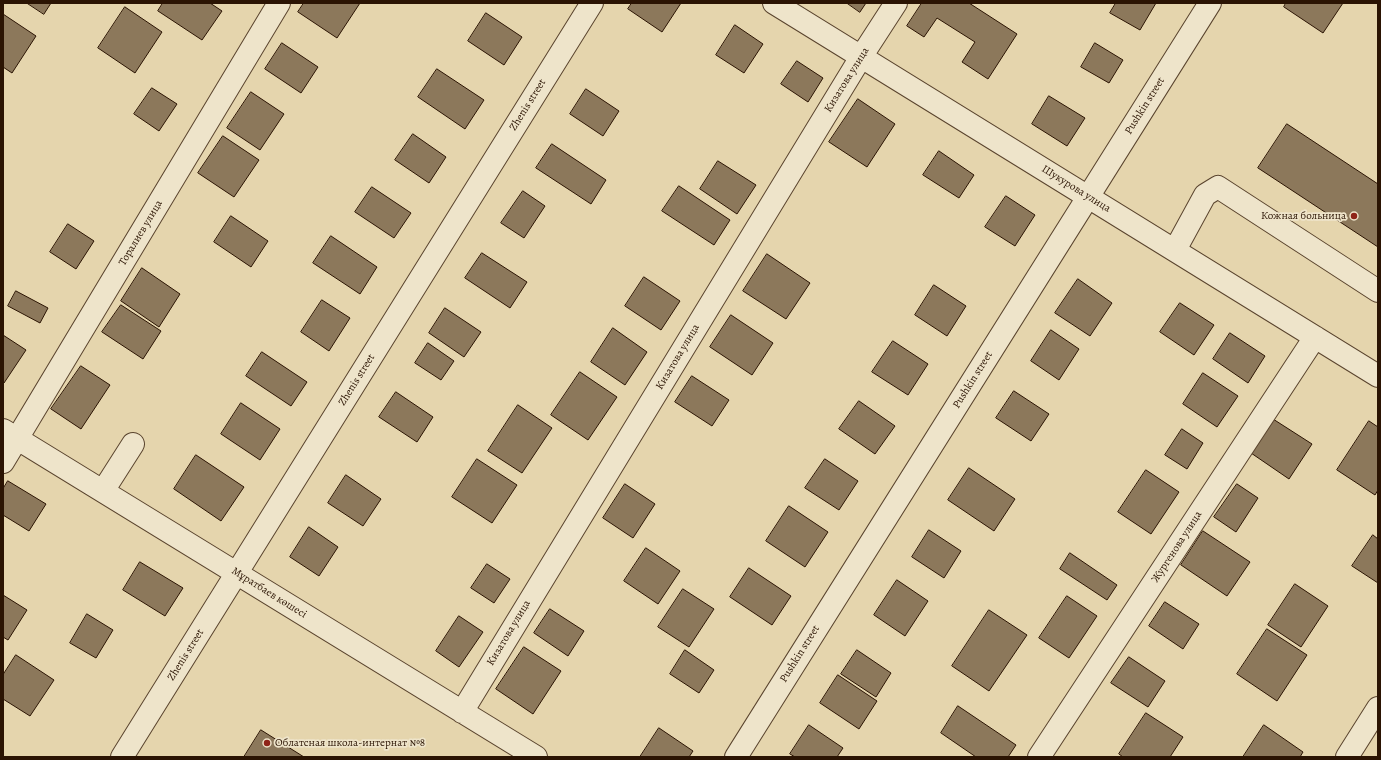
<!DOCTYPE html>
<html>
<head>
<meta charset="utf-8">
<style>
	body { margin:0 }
	#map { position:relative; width:1381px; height:760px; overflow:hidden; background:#e5d5ad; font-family:Alegreya,serif }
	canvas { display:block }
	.frame { position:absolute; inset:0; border:4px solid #2b1403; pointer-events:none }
</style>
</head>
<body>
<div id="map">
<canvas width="1381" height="760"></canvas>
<div class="frame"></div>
</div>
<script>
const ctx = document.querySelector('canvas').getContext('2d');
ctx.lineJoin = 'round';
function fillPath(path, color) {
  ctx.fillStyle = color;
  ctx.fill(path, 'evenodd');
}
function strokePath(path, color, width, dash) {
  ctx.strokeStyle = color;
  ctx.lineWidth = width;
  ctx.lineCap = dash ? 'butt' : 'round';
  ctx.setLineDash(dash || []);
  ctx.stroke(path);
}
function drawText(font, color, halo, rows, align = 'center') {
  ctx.font = font + ' Alegreya,serif';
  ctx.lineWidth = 3.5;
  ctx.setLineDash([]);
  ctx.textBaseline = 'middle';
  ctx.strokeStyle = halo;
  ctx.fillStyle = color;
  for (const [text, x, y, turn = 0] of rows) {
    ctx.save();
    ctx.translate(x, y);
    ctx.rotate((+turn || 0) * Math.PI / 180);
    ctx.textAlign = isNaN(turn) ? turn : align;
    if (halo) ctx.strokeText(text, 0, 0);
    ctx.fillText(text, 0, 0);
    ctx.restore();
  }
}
const building = new Path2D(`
	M27,3H51L44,14Z
	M163,3H210L222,11L202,40L158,11Z
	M304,3H360L337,38L298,12Z
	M632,3H681L662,32L628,9Z
	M847,3H866L860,12Z
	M922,3H969L1017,34L988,79L962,62L975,42L937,18L924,37L907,26Z
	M1116,3H1156L1140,30L1110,13Z
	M1286,3H1343L1323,33L1284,7Z
	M125,7L162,32L135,73L98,48Z
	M486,13L522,37L504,65L468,41Z
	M3,14L36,36L12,73L3,67Z
	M735,25L763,44L744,73L716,55Z
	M282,43L318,67L301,93L265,69Z
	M1095,43L1123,60L1109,83L1081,67Z
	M797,61L823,78L808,102L781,84Z
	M437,69L484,100L465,129L418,97Z
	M152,88L177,104L159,131L134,114Z
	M586,89L619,111L603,136L570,114Z
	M251,92L284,114L260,150L227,128Z
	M1049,96L1085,118L1067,146L1032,124Z
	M858,99L895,124L867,167L829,142Z
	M1287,124L1378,184V247L1258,168Z
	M413,134L446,157L429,183L395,160Z
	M223,136L259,160L234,197L198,173Z
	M552,144L606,180L591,204L536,168Z
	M939,151L974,175L959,198L923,175Z
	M718,161L756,185L737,214L700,189Z
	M679,186L730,220L714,245L662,211Z
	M372,187L411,213L394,238L355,212Z
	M523,191L545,206L524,238L501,223Z
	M1006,196L1035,215L1015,246L985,227Z
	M231,216L268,241L251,267L214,242Z
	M68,224L94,241L76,269L50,252Z
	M331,236L377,267L360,294L313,263Z
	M482,253L527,282L510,308L465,278Z
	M767,254L810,283L786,319L743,291Z
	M142,268L180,294L159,327L121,301Z
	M644,277L680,301L661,330L625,306Z
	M1078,279L1112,303L1090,336L1055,313Z
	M934,285L966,306L947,336L915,315Z
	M16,291L48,308L40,323L8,306Z
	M322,300L350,318L329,351L301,332Z
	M1180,303L1214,325L1194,355L1160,332Z
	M121,305L161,331L143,359L102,332Z
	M445,308L481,332L464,357L429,333Z
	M731,315L773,343L752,375L710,347Z
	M613,328L647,352L625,385L591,362Z
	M1051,330L1079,349L1059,380L1031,361Z
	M1230,333L1265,356L1248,383L1213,359Z
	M3,335L26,350L4,383L3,382Z
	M893,341L928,364L908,395L872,372Z
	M428,343L454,361L441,380L415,363Z
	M262,352L307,382L291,406L246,376Z
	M81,366L110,385L81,429L51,409Z
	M580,372L617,397L588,440L551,415Z
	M1203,373L1238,396L1217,427L1183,404Z
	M692,376L729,400L712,426L675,402Z
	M1014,391L1049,414L1031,441L996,418Z
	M396,392L433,417L417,442L379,417Z
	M859,401L895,426L875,454L839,429Z
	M241,403L280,429L260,460L221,434Z
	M518,405L552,428L522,473L488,451Z
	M1273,419L1312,444L1289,479L1251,453Z
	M1369,421L1378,427V490L1375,495L1337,470Z
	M1182,429L1203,443L1187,469L1165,455Z
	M196,455L244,487L221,521L174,489Z
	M477,459L517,485L492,523L452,497Z
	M825,459L858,481L839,510L805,488Z
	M969,468L1015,499L994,531L948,500Z
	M1146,470L1179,492L1151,534L1118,512Z
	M346,475L381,499L363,526L328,503Z
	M8,481L46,504L29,531L3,515V489Z
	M625,484L655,504L633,538L603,518Z
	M1237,484L1258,498L1236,532L1214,517Z
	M789,506L828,532L805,567L766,541Z
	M309,527L338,547L319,576L290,557Z
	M929,530L961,551L944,578L912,557Z
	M1203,531L1250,562L1227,596L1181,565Z
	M1373,535L1378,539V583L1352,566Z
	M646,548L680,571L658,604L624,581Z
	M1070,553L1117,585L1107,600L1060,569Z
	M140,562L183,588L165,616L123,590Z
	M487,564L510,579L494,603L471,588Z
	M749,568L791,596L772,625L730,597Z
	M897,580L928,601L905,636L874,615Z
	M1295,584L1328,606L1301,647L1268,625Z
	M683,589L714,609L689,647L658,627Z
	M3,595L27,610L8,640L3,637Z
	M1067,596L1097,616L1069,658L1039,638Z
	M1165,602L1199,624L1183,649L1149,626Z
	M550,609L584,631L568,656L534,633Z
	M989,610L1027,635L989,691L952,666Z
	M87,614L113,630L96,658L70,643Z
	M459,616L483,632L459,667L436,651Z
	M1267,629L1307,655L1277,701L1237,674Z
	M524,647L561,671L533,714L496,689Z
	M685,650L714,670L699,693L670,674Z
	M857,650L891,673L876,697L841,674Z
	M16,655L54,680L30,716L3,699V675Z
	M1129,657L1165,681L1148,707L1111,683Z
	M838,675L877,701L859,729L820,703Z
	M958,706L1016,745L1008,757H976L941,733Z
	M1146,713L1183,737L1170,757H1123L1119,754Z
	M809,725L843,748L837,757H795L790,754Z
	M1264,725L1303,752L1300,757H1243Z
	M659,728L693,751L689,757H640Z
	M261,730L304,757H244Z`);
fillPath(building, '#8c785b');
strokePath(building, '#2b1403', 1);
const minor = new Path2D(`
	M774,3L1378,376
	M1175,250L1205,195L1218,187L1378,291
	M3,430L536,757
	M3,462L279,3
	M103,491L133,444
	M462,712L861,57L896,3
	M122,757L592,3
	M736,757L1210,3
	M1039,757L1315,337
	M1347,757L1378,708`);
strokePath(minor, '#5a442e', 24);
strokePath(minor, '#eee4ca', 22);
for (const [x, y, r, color] of [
	[1354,216,4,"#8f2418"],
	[267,743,4,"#8f2418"]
]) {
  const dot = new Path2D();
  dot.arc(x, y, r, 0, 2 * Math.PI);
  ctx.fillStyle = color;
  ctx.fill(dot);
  strokePath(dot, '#eee4ca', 1.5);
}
drawText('11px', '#2b1403', '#eee4ca', [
	["Кизатова улица",847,80,-58],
	["Zhenis street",528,105,-58],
	["Pushkin street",1145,106,-58],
	["Шукурова улица",1076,189,32],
	["Торалиев улица",141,233,-59],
	["Кизатова улица",678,357,-59],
	["Zhenis street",357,380,-58],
	["Pushkin street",973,380,-58],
	["Жургенова улица",1177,547,-57],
	["Мұратбаев көшесі",269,593,32],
	["Кизатова улица",509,633,-59],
	["Pushkin street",800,654,-58],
	["Zhenis street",186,655,-58]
]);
drawText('11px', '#2b1403', '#eee4ca', [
	["Кожная больница",1346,216],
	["Облатсная школа-интернат №8",275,743,"left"]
], 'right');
</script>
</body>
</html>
